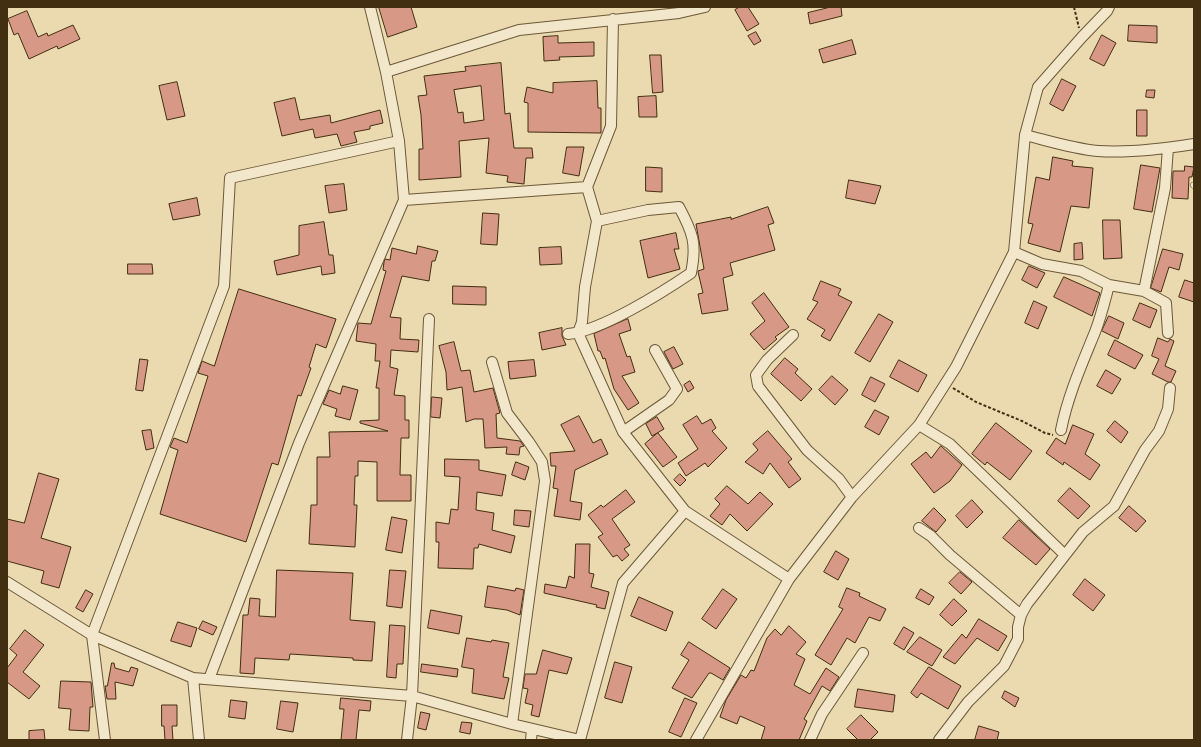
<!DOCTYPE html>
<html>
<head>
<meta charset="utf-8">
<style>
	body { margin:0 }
	#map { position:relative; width:1201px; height:747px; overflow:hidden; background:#ebd9af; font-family:"IM FELL English",serif }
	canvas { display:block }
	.frame { position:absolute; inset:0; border:8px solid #422e10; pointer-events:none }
</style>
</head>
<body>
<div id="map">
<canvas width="1201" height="747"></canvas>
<div class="frame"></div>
</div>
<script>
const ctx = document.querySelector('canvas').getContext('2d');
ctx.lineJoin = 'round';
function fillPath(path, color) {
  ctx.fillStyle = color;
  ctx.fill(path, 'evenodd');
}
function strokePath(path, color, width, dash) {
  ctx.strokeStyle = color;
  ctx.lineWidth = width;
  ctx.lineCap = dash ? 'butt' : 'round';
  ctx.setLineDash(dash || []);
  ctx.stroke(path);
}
const building = new Path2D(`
	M379,7H411L417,27L388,37Z
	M740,7H748L759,24L747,31L735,10Z
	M831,7H841L842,16L810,24L808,13Z
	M27,11L38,37L47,33L48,36L73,25L80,39L58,49L57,46L29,59L18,33L14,35L8,19Z
	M1129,25L1157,26V43L1128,41Z
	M756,32L761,41L754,45L748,36Z
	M1102,35L1116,43L1104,66L1090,59Z
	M558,36V43L594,42V56L559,57L560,60L544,61L543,37Z
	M852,40L856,54L823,63L819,50Z
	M650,55H661L663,92L653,93Z
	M501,63L505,114L510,113L514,148H532L533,158H526L524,184L507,182L508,176L486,173L489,138L459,141L461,177L419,180V149H423L421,115L418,96L427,95L424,76L466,71L465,67ZM481,86L484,120L464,123L463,112L458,113L454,90Z
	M1062,79L1076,86L1063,111L1050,104Z
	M597,81L598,108H601V133L528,132V103L524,102L527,87L553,93V83Z
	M177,82L185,116L167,120L159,86Z
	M1147,90H1155L1154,98L1146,97Z
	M656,96L657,117H639L638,97Z
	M295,98L300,120L330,115L331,123L380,110L383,123L370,126V129L354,132L357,142L341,146L337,134L315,138L313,129L282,136L274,103Z
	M1137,110H1147V136H1137Z
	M567,147H584L579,176L563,173Z
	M1053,157L1073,161L1072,166L1093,168L1089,208L1071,206L1060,252L1028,243L1033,224L1028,223L1036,177L1049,180Z
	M1141,165L1160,168L1152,212L1134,209Z
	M1185,166L1194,167L1192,177H1189L1188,199L1172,198L1173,171H1184Z
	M646,167L662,168V192L646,191Z
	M849,180L881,186L875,204L846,198Z
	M344,184L347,210L329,213L325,186Z
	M197,198L200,215L173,220L169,204Z
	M768,207L774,223L768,225L775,250L730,263L733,275L723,278L728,310L702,314L698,294L703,293L698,272V271L704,269L696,224L731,217V219Z
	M483,213L499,214L497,245L481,244Z
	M1103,220H1120L1122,258L1104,259Z
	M324,222L329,255H333L335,273L322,275L321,266L277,275L274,261L299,255V226Z
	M676,233L679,249H674L680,269L648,278L640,241Z
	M1082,243L1083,259L1074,260V244Z
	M418,246L438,251L435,261H432L429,281L402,276L390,317L401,318L400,339L419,340L418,352L391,350L390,367L398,369L394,395L405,396V420H409V438H401L400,475H411V501H377V462L358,461V476H355L354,505H357L355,547L309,544L311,505H317V457H330L329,432L388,431L360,423V421L379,420V388H376L380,361H375L376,344L356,341L358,323L371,324L386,271L383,270L384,262L385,259L390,260L392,248L416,254Z
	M561,247L562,264L540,265L539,248Z
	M1163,249L1183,254L1179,270L1169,267L1161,292L1151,288Z
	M128,264H152L153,274H128Z
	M1029,266L1045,273L1037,288L1022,280Z
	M1064,277L1100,293L1092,316L1054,297Z
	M1185,280L1194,283V302L1179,297Z
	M821,281L841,289L838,295L852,302L830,341L821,336L825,330L807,319L818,302L813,300Z
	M453,286L486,287V305L453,304Z
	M239,289L336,319L326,348L316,344L309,367L311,368L301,396L298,395L278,465L272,463L246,542L160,514L178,450L170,447L174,438L187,443L208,376L198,373L202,361L214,366Z
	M764,293L789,327L775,337L777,339L764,350L750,334L765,321L752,303Z
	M1034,301L1047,307L1038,329L1025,323Z
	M1140,303L1157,310L1150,328L1133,320Z
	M879,314L893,322L870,362L855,353Z
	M1109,316L1124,323L1118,339L1102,331Z
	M628,319L631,330L619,334L627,357L630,356L635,372L622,376L639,403L628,410L614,389L605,358L603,359L600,351H598L594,334Z
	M562,328V336L566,345L542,350L539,333Z
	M1158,338L1168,342L1170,339L1174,341L1165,366L1176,371L1171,382H1168L1152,374L1159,359L1152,356Z
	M1115,340L1143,355L1135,369L1108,355Z
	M454,342L461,371L470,370L474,392L493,388L500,413L496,414L497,438L520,441L524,446L520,447L519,455L506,454L507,447L485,448L483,419H474L466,422L462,387L447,390L446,372L439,346Z
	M674,347L683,364L673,369L664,352Z
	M785,358L798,369L795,373L812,389L801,401L771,374Z
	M140,359L148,360L143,391L136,390Z
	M534,360L536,376L510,379L508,362Z
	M899,360L927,375L918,392L890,377Z
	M1106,370L1121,379L1112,394L1097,386Z
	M832,376L848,390L835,405L819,390Z
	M871,377L885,384L875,402L862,395Z
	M690,381L694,388L688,392L684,385Z
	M343,386L358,390L350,420L335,416L337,409L323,404L329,390L340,394Z
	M432,397L442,398L440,418L431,417Z
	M875,410L889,417L879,435L865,427Z
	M579,416L593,443L601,439L608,454L575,470L570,501L582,503L580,520L554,516L558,489L553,488L556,466H551L550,453L575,451L561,425Z
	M697,416L702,424L711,419L716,428L712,431L727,448L708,467L705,463L686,476L678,463L698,449L683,425Z
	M657,417L664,429L652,436L646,424Z
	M1115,421L1128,432L1121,443L1107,431Z
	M996,423L1032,451L1010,480L987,462L985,465L972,454Z
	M1073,425L1094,434L1085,454L1100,465L1090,480L1064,462L1063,465L1046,453L1056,438L1065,444Z
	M151,430L154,448L146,450L142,431Z
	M768,431L792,459L788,462L801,479L789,488L770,463L763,474L745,462L758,450L753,444Z
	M658,433L677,457L663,467L645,444Z
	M941,446L962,465L950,481L934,493L911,464L926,452L931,458Z
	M445,459L479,460V470L506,475L502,496L477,492L476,510L494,513L492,530L515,536L511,553L479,544L478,548H474L473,569L438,568L439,542H436V522L449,524L451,509L458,510L460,477L445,476Z
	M516,462L529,467L525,480L512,475Z
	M39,473L59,479L41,538L71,547L59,588L41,583L44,571L7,561V519L24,523Z
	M680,474L686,480L680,486L674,480Z
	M727,486L748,504L760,492L773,504L747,531L730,514L722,525L710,516L720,504L715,499Z
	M1070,488L1090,506L1078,519L1058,501Z
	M626,490L635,502L612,519L630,545L624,549L629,555L622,561L617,555L613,557L598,537L603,534L588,515L601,505L603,507Z
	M972,500L983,512L967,528L956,516Z
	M1129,506L1146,521L1136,532L1119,518Z
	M934,508L946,520L936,532L922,521Z
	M515,510L531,511L529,527L514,525Z
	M392,517L407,520L402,553L386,550Z
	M1019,520L1050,549L1036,565L1003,538Z
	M576,544H590L589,573L594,574L591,587L609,592L605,609L596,607L597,605L544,593L545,584L566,588L569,576L574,578Z
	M836,551L849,559L838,580L824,572Z
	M277,570L353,573L350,620L375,622L372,661L353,660V658L290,654L289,660L255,658L254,674L240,673L243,615H248L250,598L260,599L259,616L275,617Z
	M390,570L406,571L402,608L387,606Z
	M960,572L972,582L961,594L949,583Z
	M1085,579L1105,595L1093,611L1073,595Z
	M488,586L515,591L516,588L524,590L520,615L507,610L485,607Z
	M847,588L860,593L859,596L886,609L880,621L869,617L855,643L847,638L831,665L815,655L843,609L839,607Z
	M723,589L737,599L716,629L702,619Z
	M921,589L934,597L929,605L916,598Z
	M86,590L93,594L83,612L76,608Z
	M639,597L673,612L666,631L631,616Z
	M954,599L967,611L952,626L940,615Z
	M431,610L462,616L459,634L428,628Z
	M979,619L1007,636L998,651L977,638L955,664L943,657L962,634L966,638Z
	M203,621L217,627L213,635L199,629Z
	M178,622L197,628L191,647L171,641Z
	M390,625L405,626L403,664H397L396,678L387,677Z
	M789,626L806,642L796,654L805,659L794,685L810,694L826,668L839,677L830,691L822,686L804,719L807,721L799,740H761L765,727L740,716L737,724L720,717L726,700L741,675L746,678L751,670L754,671L767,638L775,629L781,635Z
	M904,627L914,633L904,650L894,644Z
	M25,630L44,645L23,672L40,686L29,699L7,682V668L17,655L10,649Z
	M920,637L942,650L932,666L907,652Z
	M467,638L491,642L492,640L509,643L503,677L509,678L504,699L472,693L474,669L462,667Z
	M689,642L730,668L723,680L711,673H709L692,698L672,688L689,660L681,655Z
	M543,650L572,658L567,674L549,670L539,717L531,715L533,705L525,703L528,689L523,688L525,674H536Z
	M615,662L632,667L622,703L605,698Z
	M112,663H114L115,668L129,672L131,667L138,669L133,686L115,682L116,699H107L105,686H107Z
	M422,664L458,669L457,677L421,672Z
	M929,667L961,686L948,709L921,693L917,698L911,693Z
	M61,681L91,682L93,707H90L89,731L69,730L71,709L59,708Z
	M858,689L895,695L893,712L855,707Z
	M1005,691L1019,698L1015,707L1002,698Z
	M341,698L371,701L370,711L359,710L356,740H341L344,709H340Z
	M685,698L697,703L681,737L669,732Z
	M231,700L247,702L245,719L229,717Z
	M281,701L298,703L293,732L277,729Z
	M162,705H177V726H172L173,740H165L164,726H162Z
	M421,712L430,714L426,730L418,728Z
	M861,715L878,732L870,740H858L847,729Z
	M462,722L472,723L470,734L460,732Z
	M979,726L999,732L997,740H975Z
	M44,730L45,740H29V731Z`);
fillPath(building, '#d79886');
strokePath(building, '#422e10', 1);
const lane = new Path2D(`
	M1193,185L1194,186`);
const street = new Path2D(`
	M613,19L611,126L587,187L597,221L585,287L582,322L578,333L623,432L685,511L789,579
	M386,72L519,30L679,13L705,7
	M1025,135C1049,141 1074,149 1098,151C1129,153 1163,149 1194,144
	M404,200L587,187
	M1014,252L1042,264L1081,271L1109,285L1144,291L1166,303L1168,333
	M1144,291L1165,188L1168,148
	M568,334C601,331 663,292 691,273C697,244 693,233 679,207L648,210L597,221
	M793,335L767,360L756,375L758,386L807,450L839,479L852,497
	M492,362L507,413L529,442L542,462L545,481L512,724
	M919,425L950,444L1065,555
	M1061,430C1068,395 1082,364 1095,332C1101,317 1105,300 1109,285
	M623,432L669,400L677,389L655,350
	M919,528L931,536L950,555L1021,615
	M7,582L92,635L193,678L412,696L512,724L580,740
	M193,678L199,740
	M209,679L299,443L404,200L399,141L386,72L370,7
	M105,740L92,635L224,286L230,178L399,141
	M407,740L412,696L429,319
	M531,740L532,729
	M580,740L623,583L685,511
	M696,740L789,579L852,497L919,425L956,367L1014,252L1025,135L1038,87L1082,37L1107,11L1109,7
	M810,740L822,714L863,653
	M939,740L968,702L1004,666L1018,639V627L1021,615L1027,604L1083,532L1114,506L1145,450L1159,431L1168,409L1170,388`);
strokePath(lane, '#6c5938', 6);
strokePath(street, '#6c5938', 12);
strokePath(new Path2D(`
	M1074,7L1079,28
	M953,388L976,402L1022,421L1045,433L1053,435`), '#422e10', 2, [3, 2]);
strokePath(lane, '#f2e6cb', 5);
strokePath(street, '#f2e6cb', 10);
</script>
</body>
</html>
